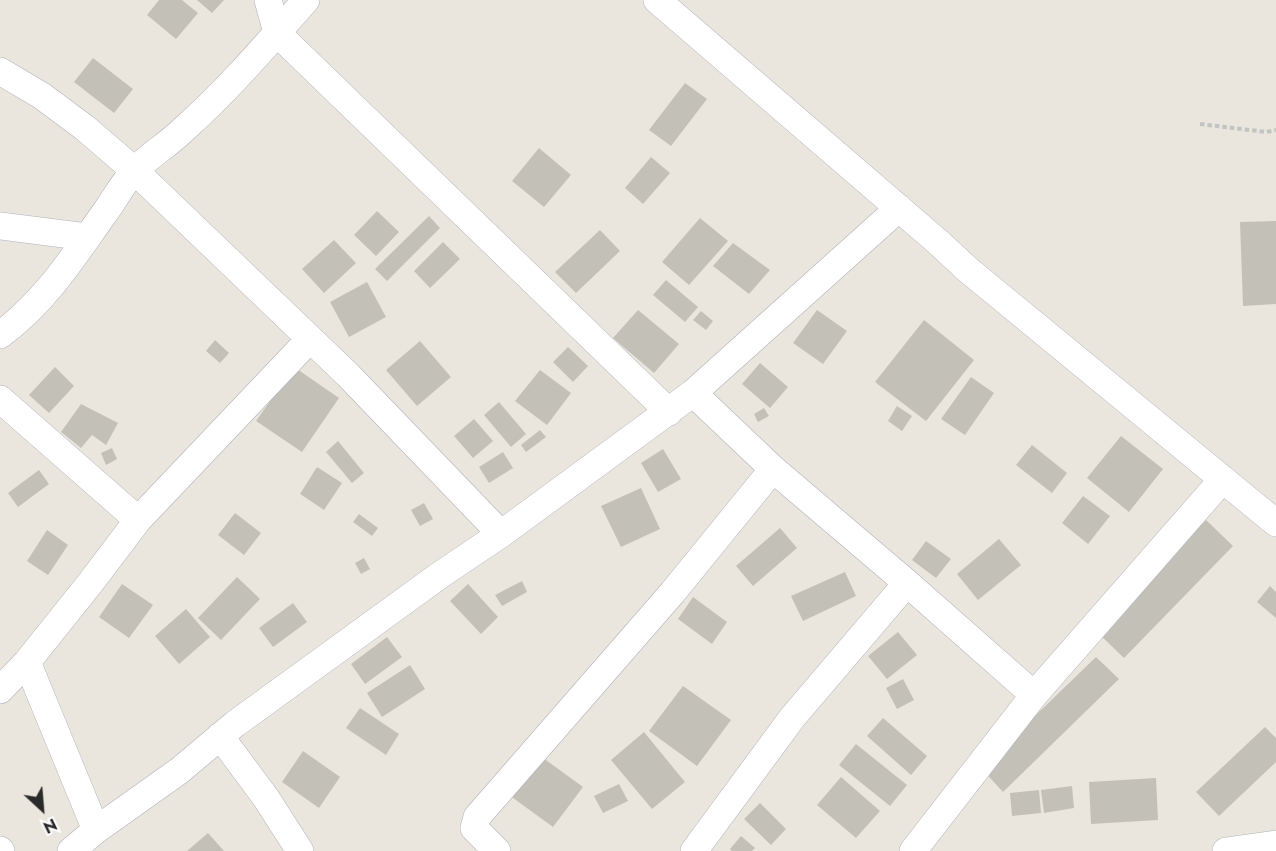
<!DOCTYPE html>
<html>
<head>
<meta charset="utf-8">
<style>
	body { margin:0 }
	#map { position:relative; width:1276px; height:851px; overflow:hidden; background:#eae6dd; font-family:Jost,sans-serif }
	canvas { display:block }
	.north { position:absolute; left:12px; top:779px; width:60px; height:60px; -webkit-text-stroke:4px #fff; paint-order:stroke; rotate:154deg; font-size:16px; font-weight:700; line-height:24px; text-align:center; color:#2a2a2a }
	.north::after { content:''; display:block; margin:auto; width:21px; height:27px; background:#2a2a2a; clip-path:polygon(50% 0,100% 100%,50% 72%,0 100%) }
</style>
</head>
<body>
<div id="map">
<canvas width="1276" height="851"></canvas>
<div class="north">N</div>
</div>
<script>
const ctx = document.querySelector('canvas').getContext('2d');
ctx.lineJoin = 'round';
function fillPath(path, color) {
  ctx.fillStyle = color;
  ctx.fill(path, 'evenodd');
}
function strokePath(path, color, width, dash) {
  ctx.strokeStyle = color;
  ctx.lineWidth = width;
  ctx.lineCap = dash ? 'butt' : 'round';
  ctx.setLineDash(dash || []);
  ctx.stroke(path);
}
fillPath(new Path2D(`
	M159,0H182L198,13L176,39L147,15Z
	M197,0H224L212,13Z
	M93,58L133,89L114,113L74,82Z
	M685,83L707,99L671,146L649,130Z
	M539,148L571,175L544,207L512,181Z
	M651,157L670,173L643,204L625,188Z
	M377,211L399,232L376,256L354,235Z
	M429,216L440,228L387,281L375,269Z
	M700,218L728,241L689,285L662,262Z
	M1276,221V304L1243,306L1240,222Z
	M600,230L620,251L576,293L555,272Z
	M334,240L356,263L324,293L302,269Z
	M443,242L460,259L430,288L414,271Z
	M733,243L770,270L749,294L713,266Z
	M666,280L698,307L685,322L653,295Z
	M367,282L386,317L349,337L330,302Z
	M638,310L679,344L654,373L613,338Z
	M817,310L847,331L823,364L793,343Z
	M701,311L713,321L706,330L693,320Z
	M924,320L974,360L926,421L875,382Z
	M215,340L229,353L220,363L206,351Z
	M420,341L451,377L417,406L386,370Z
	M568,347L588,366L573,382L553,362Z
	M760,363L788,387L770,408L742,384Z
	M55,367L74,386L49,413L29,395Z
	M294,367L339,398L302,452L256,421Z
	M540,370L571,393L547,425L515,401Z
	M971,377L994,393L965,435L941,419Z
	M499,402L526,434L511,447L484,415Z
	M81,404L118,423L106,445L92,435L81,448L61,432Z
	M897,406L912,416L902,431L888,421Z
	M764,408L769,416L758,422L754,414Z
	M474,419L493,441L473,458L454,436Z
	M540,430L546,437L526,452L521,445Z
	M1121,436L1163,469L1129,512L1087,478Z
	M338,441L364,473L352,483L326,452Z
	M1032,445L1067,473L1052,493L1016,465Z
	M112,448L117,459L106,465L101,453Z
	M663,449L681,479L658,492L641,463Z
	M503,452L513,468L489,483L479,467Z
	M317,467L342,483L324,510L300,494Z
	M39,470L49,484L18,507L8,493Z
	M641,488L660,529L621,547L601,506Z
	M1083,496L1110,516L1088,544L1062,523Z
	M424,503L433,519L420,526L411,510Z
	M235,513L261,533L244,555L218,535Z
	M359,514L378,528L372,536L353,522Z
	M1206,520L1233,546L1124,658L1097,632Z
	M780,528L797,548L753,586L736,566Z
	M47,530L68,545L48,575L27,561Z
	M999,539L1021,565L978,600L957,574Z
	M926,541L951,559L936,578L912,560Z
	M364,558L370,569L361,574L355,563Z
	M845,572L856,596L803,621L791,596Z
	M237,577L260,599L221,640L198,618Z
	M522,581L527,592L502,606L495,595Z
	M122,584L153,605L129,638L99,617Z
	M468,584L498,617L481,634L450,601Z
	M1270,586L1276,592V618L1257,602Z
	M693,597L727,622L712,644L678,619Z
	M293,603L307,622L273,647L259,628Z
	M186,609L210,637L179,664L155,636Z
	M898,632L917,655L887,679L868,656Z
	M387,637L402,657L365,684L351,664Z
	M1096,657L1119,679L1003,792L981,768Z
	M410,665L425,689L382,717L367,693Z
	M903,679L914,700L897,709L886,688Z
	M683,686L731,720L697,766L649,731Z
	M360,708L399,734L386,755L346,728Z
	M883,718L927,756L911,775L867,736Z
	M1265,727L1276,738V762L1219,816L1196,792Z
	M644,732L685,782L652,809L611,760Z
	M856,744L907,785L890,806L839,765Z
	M303,751L340,777L319,808L282,782Z
	M539,755L583,787L553,827L509,795Z
	M841,777L880,811L856,838L817,805Z
	M1156,778L1158,820L1091,824L1089,782Z
	M619,784L628,801L603,813L594,796Z
	M1072,786L1074,808L1044,813L1041,790Z
	M1039,790L1041,813L1012,816L1010,793Z
	M760,803L786,829L771,845L744,819Z
	M208,833L224,851H187Z
	M741,836L755,848L752,851H732L730,849Z`), '#c3c0b8');
const minor = new Path2D(`
	M268,0L277,33L669,412
	M657,0L938,242L967,269L1276,523
	M0,71L42,96L85,128L135,171L348,375L501,534
	M0,226L87,237
	M0,335C47,300 73,257 106,211C115,198 124,182 135,170C150,155 169,144 184,129C228,90 267,44 306,0
	M693,393L773,469L907,583L1034,695
	M0,399L138,520
	M27,662L96,830
	M0,690L27,662L91,582L138,520L310,339
	M220,736L266,798L300,851
	M0,850L1,851
	M71,851L96,830L179,771L235,724L440,575L501,534L693,393L899,208
	M497,851L474,828L477,817L673,592L773,469
	M694,851L792,718L907,583
	M913,851L1034,695L1223,479
	M1226,851L1276,844`);
strokePath(minor, '#b0b1bc', 28);
strokePath(new Path2D(`
	M1200,124L1266,132L1276,130`), '#c3c3c3', 4, [4.5, 3]);
strokePath(minor, '#fff', 27);
</script>
</body>
</html>
